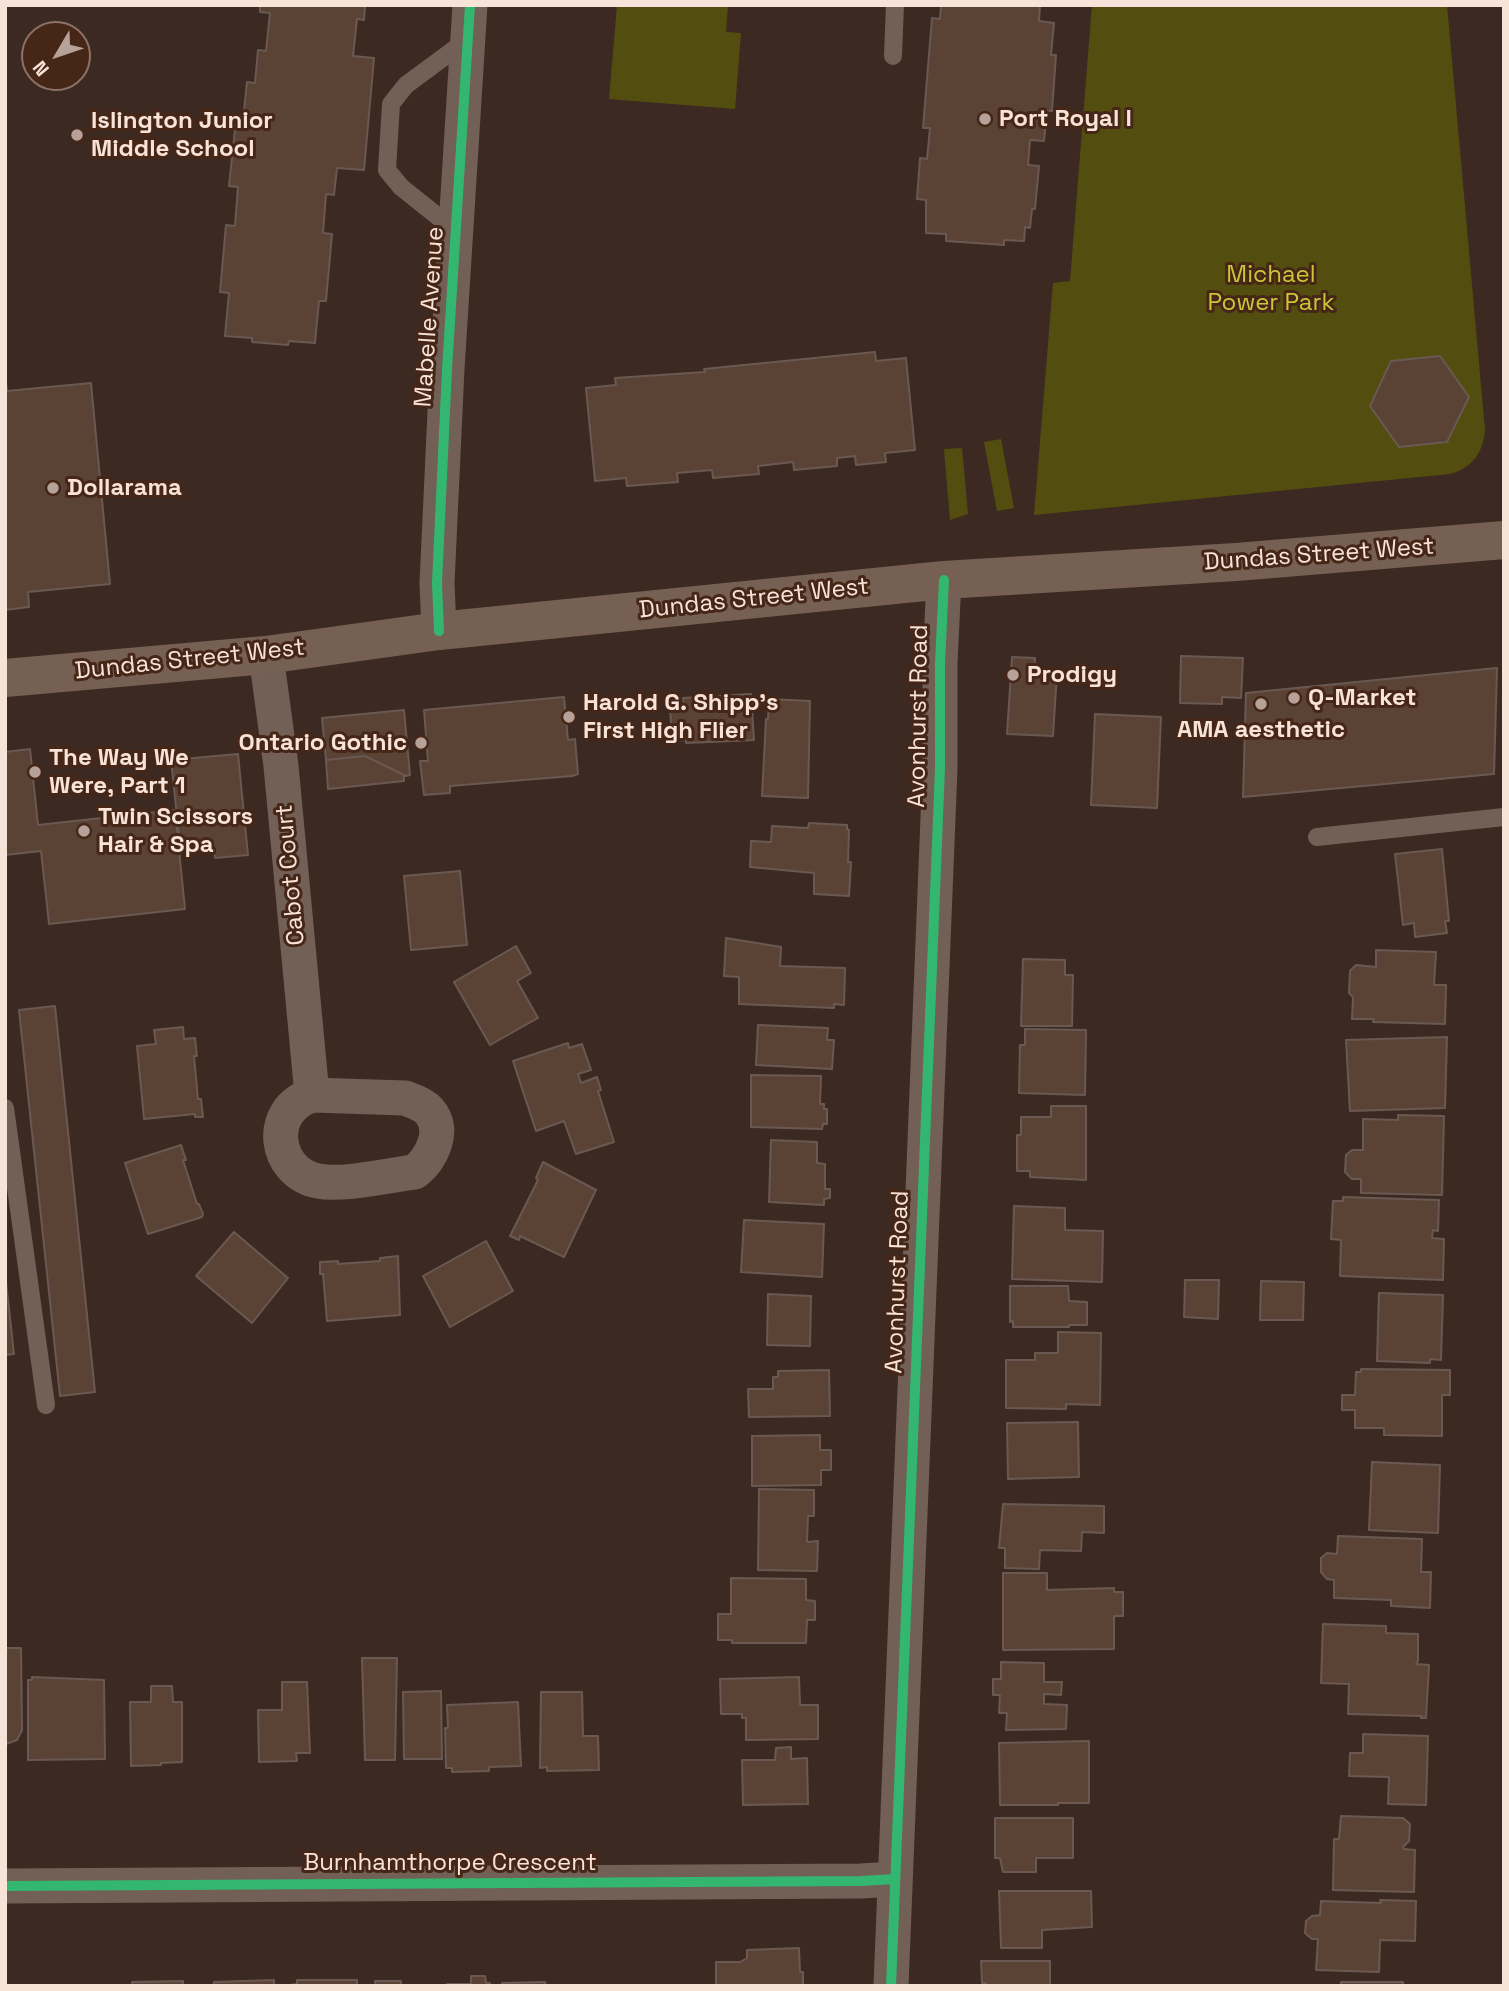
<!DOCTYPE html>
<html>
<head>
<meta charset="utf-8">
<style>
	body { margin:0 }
	#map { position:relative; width:1509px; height:1991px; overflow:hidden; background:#3c2a22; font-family:"Space Grotesk",sans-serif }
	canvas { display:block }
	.frame { position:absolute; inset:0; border:7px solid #f8e3d9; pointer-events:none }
	.north { position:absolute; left:21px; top:21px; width:70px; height:70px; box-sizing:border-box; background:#462717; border:2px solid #8d7265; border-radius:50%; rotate:231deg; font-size:19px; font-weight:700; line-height:28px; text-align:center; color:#f8e3d9 }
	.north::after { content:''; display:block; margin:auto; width:24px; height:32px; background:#b6a299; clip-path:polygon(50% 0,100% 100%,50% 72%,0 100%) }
</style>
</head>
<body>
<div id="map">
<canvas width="1509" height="1991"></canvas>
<div class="frame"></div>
<div class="north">N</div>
</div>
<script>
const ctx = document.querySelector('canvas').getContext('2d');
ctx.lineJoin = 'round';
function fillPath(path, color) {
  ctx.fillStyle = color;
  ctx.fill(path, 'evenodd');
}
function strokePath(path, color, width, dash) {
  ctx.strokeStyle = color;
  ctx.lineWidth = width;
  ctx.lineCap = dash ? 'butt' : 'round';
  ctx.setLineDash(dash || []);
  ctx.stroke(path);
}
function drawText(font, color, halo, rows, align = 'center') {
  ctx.font = font + ' "Space Grotesk",sans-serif';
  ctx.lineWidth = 6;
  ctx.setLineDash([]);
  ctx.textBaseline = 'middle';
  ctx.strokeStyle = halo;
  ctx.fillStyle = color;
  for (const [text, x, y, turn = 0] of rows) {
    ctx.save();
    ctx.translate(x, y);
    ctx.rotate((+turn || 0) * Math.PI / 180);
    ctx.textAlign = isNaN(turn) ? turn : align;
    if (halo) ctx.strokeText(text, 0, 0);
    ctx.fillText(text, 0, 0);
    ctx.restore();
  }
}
fillPath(new Path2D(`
	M617,5H728L726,32L741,33L735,109L609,99Z
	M1092,5H1447L1485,430C1483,453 1472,468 1450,474L1034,515L1053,283L1070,281Z
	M1001,439L1014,508L997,511L984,442Z
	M962,448L968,514L950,520L944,449Z`), '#534e10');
const building = new Path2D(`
	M260,5H365L364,20L357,19L353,56L374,58L364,170L337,168L334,195L326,194L323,233L332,234L326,301H319L315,343L289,341L288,345L252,342V338L225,336L229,293L220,292L226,225L235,226L238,187L229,186L236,119L243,120L247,82L255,83L258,50L266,51L270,13L260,12Z
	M941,5H1040L1039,21L1054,23L1051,55H1056L1052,111H1047L1044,141L1030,140L1028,165L1039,166L1035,209H1032L1030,228L1025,227L1024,241L1004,240V245L946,241V234L926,233V200L917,199L920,158L927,159L930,128H923L932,18L940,19Z
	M875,352L876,361L906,358L915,450L885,453L886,462L856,465L855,456L837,458V466L794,470L793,462L758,466L759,474L713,478L712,470L677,473L678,482L627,486L626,478L595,481L586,388L616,385L615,378L705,372L704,369Z
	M1440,356L1469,397L1447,442L1399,447L1370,406L1391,361Z
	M5,375L7,391L91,383L110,584L28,592L29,607L5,610Z
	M1181,656L1243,658L1241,698L1222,697V704L1180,703Z
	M1012,657L1035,658V672L1057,673L1053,736L1007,734Z
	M1497,668L1494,774L1243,797L1246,693Z
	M751,694L754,740L686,743V740L672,741L670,706L684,705L683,698Z
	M564,697L568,740L575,739L578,774L572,776L450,786V793L424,795L420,761H428L424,710Z
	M769,699L810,701L808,798L762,796L766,719H768Z
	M404,710L410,775L406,776L365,756L326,760L322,718Z
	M1095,714L1161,717L1157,808L1091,805Z
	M30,749L38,825L175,810L185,909L49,924L41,851L5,855V752Z
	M238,754L248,855L215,858L213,842L180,845L171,760Z
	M365,756L406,776H404V781L328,789L326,760Z
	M809,823L847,825V829L849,830L848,862H851L849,896L814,894V873L750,867L751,841L771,842L772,826L808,828Z
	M1442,849L1449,921H1445L1447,933L1415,937L1414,923L1403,925L1395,854Z
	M460,871L467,945L411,950L404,876Z
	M726,938L781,947L780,966L845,968L844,1005L834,1004V1008L739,1004V977L724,976Z
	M516,946L531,973L517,981L538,1018L490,1045L454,982Z
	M1376,950L1436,952L1434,985H1446L1445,1024L1373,1022L1374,1019H1352L1353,997L1349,993L1350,971L1356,965L1376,967Z
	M1023,959L1065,960V975H1073L1072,1026H1021Z
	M55,1006L95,1392L60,1396L19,1010Z
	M758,1025L828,1028L827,1040H834L832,1069L756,1065Z
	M183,1027L184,1039L195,1038L197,1056H194L198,1099H201L203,1117H195V1114L144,1119L137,1046L156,1044L154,1030Z
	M1025,1029L1086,1030L1085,1095L1019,1093L1020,1045H1025Z
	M1447,1037L1445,1108L1350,1111L1346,1040Z
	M568,1043L569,1048L582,1044L591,1070L578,1074L581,1083L597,1077L601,1090L598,1091L614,1142L576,1154L564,1121L536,1131L513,1061Z
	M751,1075L821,1076L820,1104H824V1109H827V1124H823L822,1129L751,1127Z
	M1051,1106H1086V1180L1030,1177V1171H1017V1135H1021V1117H1051Z
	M1398,1115L1444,1116L1442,1195L1361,1193V1179H1352L1345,1172L1346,1155L1352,1150H1363V1119L1398,1120Z
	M771,1140L817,1142V1163L825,1164V1189H830V1198L824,1199V1205L769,1202Z
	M181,1145L186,1160H183L197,1204H199L203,1214L202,1217L148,1234L125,1163Z
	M543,1162L596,1190L564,1257L520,1236L519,1240L510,1236L538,1180L536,1178Z
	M1343,1197L1439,1200L1438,1231L1433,1230L1432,1238L1444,1239L1443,1280L1340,1276L1341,1240L1331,1239L1333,1201H1343Z
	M1014,1206L1065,1208V1230L1103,1231L1102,1282L1012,1279Z
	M744,1220L824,1224L822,1277L741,1272Z
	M234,1232L288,1278L252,1323L196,1276Z
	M486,1241L513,1291L450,1327L423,1276Z
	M398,1256L400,1315L327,1321L323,1274H320V1262L338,1261V1264L380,1261V1258Z
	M5,1273L14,1354L5,1355Z
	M1185,1280H1219L1218,1319L1184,1317Z
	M1261,1281L1304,1282L1303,1320H1260Z
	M1010,1286H1068L1069,1301L1087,1302V1325H1069V1327H1013V1321L1010,1322Z
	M1379,1293L1443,1295L1441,1360L1430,1359V1363L1377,1361Z
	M768,1294L811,1296L810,1346L767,1345Z
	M1058,1332L1101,1333L1100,1405L1066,1404V1409L1006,1408V1360H1035V1353H1058Z
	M1361,1369L1450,1370V1395H1442V1436L1384,1435V1428H1355V1410H1342V1395H1355L1356,1372H1361Z
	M829,1370L830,1416L749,1417L748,1389H773V1377H778V1371Z
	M1078,1422L1079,1477L1008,1479L1007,1423Z
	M820,1435V1450H831V1470H821V1485L752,1486V1436Z
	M1372,1462L1440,1465L1438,1533L1369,1530Z
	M759,1489L814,1490V1516H808L807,1542L818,1541L817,1571L758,1570Z
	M1003,1504L1104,1506V1533L1082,1532L1081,1551L1040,1550L1039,1569L1005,1568V1548H999Z
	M1338,1536L1422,1539L1421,1572H1431L1430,1608L1391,1606V1600L1334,1598V1580L1327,1579L1321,1572V1558L1327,1553L1337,1554Z
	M1003,1573H1047V1590L1114,1588V1592H1123V1616H1114V1649L1003,1650Z
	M731,1578L806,1579V1600L815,1601V1620H807L806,1643H732V1640H718V1614H731Z
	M1323,1624L1386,1626V1633L1418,1634V1661L1416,1664L1429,1665L1426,1718H1421L1422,1716L1348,1714L1349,1684L1321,1683Z
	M5,1648H21L22,1730L17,1740L6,1744Z
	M362,1658H397L395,1760H365Z
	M1001,1662L1044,1663V1682H1062L1061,1695L1044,1694V1704L1067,1705L1066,1729L1006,1730L1007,1713H999L1000,1695H993V1679H1001Z
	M32,1677L104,1680L105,1759L28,1760V1680H32Z
	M799,1677L800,1705H818V1739L746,1740V1718H742V1714H721L720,1679Z
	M282,1682H307L310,1753H296L297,1761L259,1762L258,1710H282Z
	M151,1686H172L173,1702H182V1762L161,1763V1765L131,1766L130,1702H151Z
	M441,1691L442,1759H404L403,1692Z
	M541,1692H582L583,1736H598L599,1770L547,1771V1767L540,1768Z
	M518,1702L521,1766L489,1767V1771L452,1772V1768H446L445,1728H448L447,1705Z
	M1363,1734L1428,1736L1426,1805L1388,1804L1389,1777L1349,1776L1350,1753H1363Z
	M1089,1741V1803H1058V1805H1000L999,1743Z
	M791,1747V1759L807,1758L808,1804L743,1805L742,1760H775L776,1748Z
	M1341,1816L1403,1818L1410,1824L1409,1841L1403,1847L1404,1849L1415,1850L1414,1892L1333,1890L1334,1839H1339Z
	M995,1818H1073V1858H1036V1872H1003L1000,1858H995Z
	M999,1891H1091L1092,1927L1042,1930V1948H1001Z
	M1380,1900L1416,1901L1415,1941L1380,1940L1379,1972L1316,1970L1318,1939H1312L1305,1933L1306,1921L1312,1916L1320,1915L1321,1901L1381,1903Z
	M799,1948L800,1972H803V1986H716V1962H740L747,1958V1950Z
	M981,1961H1050V1986H986V1983H982Z
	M471,1976H485L486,1983H490V1986H448L447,1984H471Z
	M274,1980V1986H214V1982Z
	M297,1980H357V1986H283L297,1984Z
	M183,1981V1986H133L132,1982Z
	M375,1981H401V1985L443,1986H376Z
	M545,1982L546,1986H502V1983Z
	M1341,1982H1403V1986H1341Z`);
fillPath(building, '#5a4235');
strokePath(building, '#695952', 2);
strokePath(new Path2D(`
	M893,56L895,5
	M456,231L401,187L387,170L391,104L406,85L467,40
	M1317,837L1504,817
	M5,1108L46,1405`), '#725f56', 18);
strokePath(new Path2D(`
	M439,631L437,583L447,369L470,5
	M266,655L281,766L312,1095
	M312,1095L405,1098C413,1101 425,1105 430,1112C446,1131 431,1159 415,1172C388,1175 344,1186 318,1181C274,1173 265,1110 312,1095Z
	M5,1886L861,1881L895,1879
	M891,1986L940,768V663L944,580`), '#725f56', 35);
strokePath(new Path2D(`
	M5,678L266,655L439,631L944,580L1236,562L1504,540`), '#766054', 38);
strokePath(new Path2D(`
	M439,631L437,583L447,369L470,5
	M5,1886L861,1881L895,1879
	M891,1986L940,768V663L944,580`), '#33b770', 10);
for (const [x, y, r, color] of [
	[985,119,7,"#b6a299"],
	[77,135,7,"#b6a299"],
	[53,488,7,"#b6a299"],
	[1013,675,7,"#b6a299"],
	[1294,698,7,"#b6a299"],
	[1261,704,7,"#b6a299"],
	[569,717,7,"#b6a299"],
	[421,743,7,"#b6a299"],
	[35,772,7,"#b6a299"],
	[84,831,7,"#b6a299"]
]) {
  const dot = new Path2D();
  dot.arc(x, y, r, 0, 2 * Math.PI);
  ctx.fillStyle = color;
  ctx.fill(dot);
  strokePath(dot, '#462717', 2.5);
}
drawText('bold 24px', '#f8e3d9', '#462717', [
	["Port Royal I",999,119],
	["Islington Junior",91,121],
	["Middle School",91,149],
	["Dollarama",67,488],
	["Prodigy",1027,675],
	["Q-Market",1308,698],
	["Harold G. Shipp's",583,703],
	["First High Flier",583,731],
	["AMA aesthetic",1261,730,"center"],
	["Ontario Gothic",407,743,"right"],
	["The Way We",49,758],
	["Were, Part 1",49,786],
	["Twin Scissors",98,817],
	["Hair & Spa",98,845]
], 'left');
drawText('24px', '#ccc538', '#462717', [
	["Michael",1271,275],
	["Power Park",1271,303]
]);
drawText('24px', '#f8e3d9', '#462717', [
	["Mabelle Avenue",430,317,-86],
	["Dundas Street West",1319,555,-4],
	["Dundas Street West",754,599,-6],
	["Dundas Street West",190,660,-6],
	["Avonhurst Road",919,716,-89],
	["Cabot Court",291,875,-95],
	["Avonhurst Road",898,1282,-88],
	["Burnhamthorpe Crescent",450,1863]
]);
</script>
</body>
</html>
